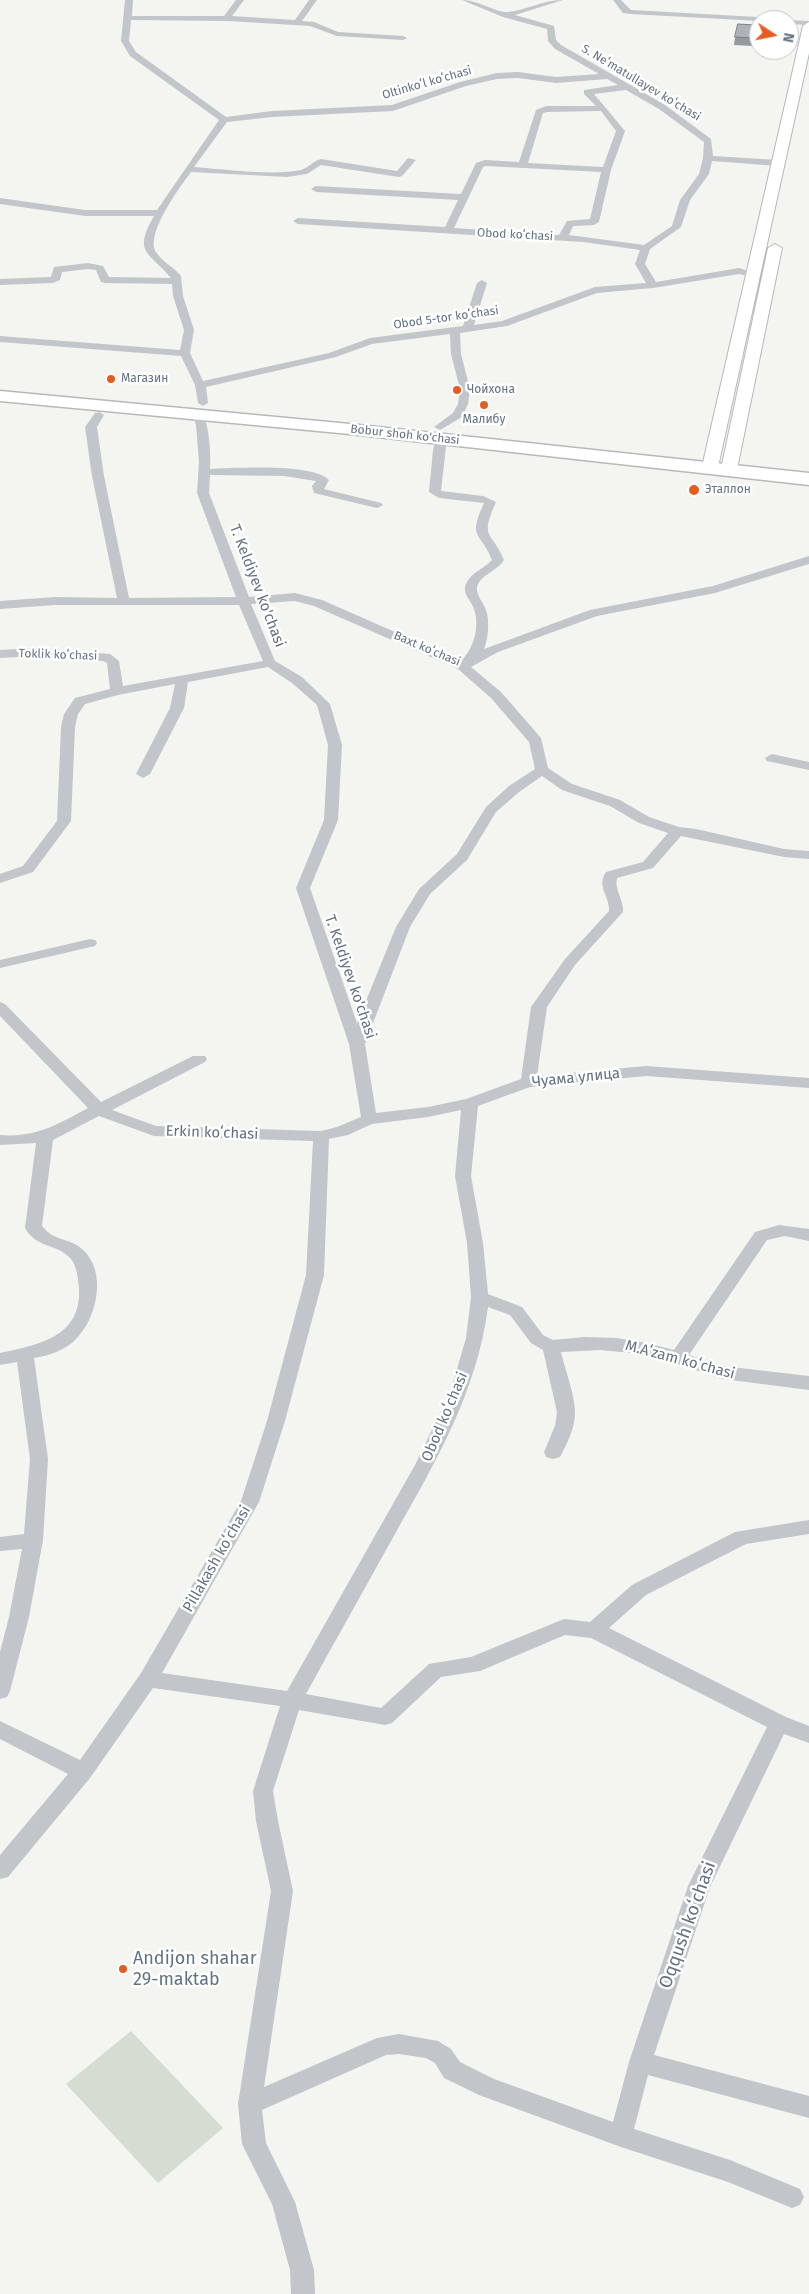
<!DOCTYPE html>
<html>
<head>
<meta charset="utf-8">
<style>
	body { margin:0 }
	#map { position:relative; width:809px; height:2294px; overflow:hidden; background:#f4f5f0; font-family:"Fira Sans",sans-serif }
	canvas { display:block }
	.north { position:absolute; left:749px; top:10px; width:50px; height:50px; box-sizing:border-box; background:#fff; border:1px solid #c1c7cd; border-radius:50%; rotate:101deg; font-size:14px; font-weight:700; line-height:20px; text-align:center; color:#637282 }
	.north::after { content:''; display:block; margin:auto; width:18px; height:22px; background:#e55b20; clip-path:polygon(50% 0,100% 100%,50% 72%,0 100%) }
</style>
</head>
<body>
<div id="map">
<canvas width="809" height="2294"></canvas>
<div class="north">N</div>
</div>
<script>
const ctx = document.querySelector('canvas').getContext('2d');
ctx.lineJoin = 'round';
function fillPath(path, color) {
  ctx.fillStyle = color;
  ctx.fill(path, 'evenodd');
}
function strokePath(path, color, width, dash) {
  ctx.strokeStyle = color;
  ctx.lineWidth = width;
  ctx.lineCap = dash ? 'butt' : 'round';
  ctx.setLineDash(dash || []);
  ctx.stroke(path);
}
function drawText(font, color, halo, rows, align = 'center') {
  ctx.font = font + ' "Fira Sans",sans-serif';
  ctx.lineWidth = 5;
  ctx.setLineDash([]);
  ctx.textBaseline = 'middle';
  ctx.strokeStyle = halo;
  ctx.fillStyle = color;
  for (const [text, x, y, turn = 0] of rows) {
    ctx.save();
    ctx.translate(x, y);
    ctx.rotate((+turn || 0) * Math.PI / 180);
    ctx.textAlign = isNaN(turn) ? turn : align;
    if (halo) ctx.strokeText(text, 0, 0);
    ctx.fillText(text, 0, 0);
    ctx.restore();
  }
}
fillPath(new Path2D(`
	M131,2031L223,2128L158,2183L66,2084Z`), '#d5dcd1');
const secondary = new Path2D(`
	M809,22V53L718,467L716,471H704L702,467L803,26Z
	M775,244L782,248L737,469L735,473H723L721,469L768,248Z`);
const primary = new Path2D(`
	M0,391L350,424L809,473V485L350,434L0,401Z`);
strokePath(secondary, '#b4b9be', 2);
strokePath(primary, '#b5b9bd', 3);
fillPath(new Path2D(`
	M125,0H133L132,16H224L236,0H244L232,16L295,20L309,0H317L302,21L314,22L338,32L403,36L407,38L403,40L337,36L310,26L228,21L131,20L129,41L136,52L226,117L272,111L392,105L460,82L497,73L518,72L556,77L599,74L555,49L548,41L547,29L503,17L462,0C478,0 497,13 508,12C527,10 543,0 563,0L515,15L554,26L556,40L561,45L665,105L711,139L713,156L778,160L783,163L778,166L712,161L709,174L690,200L681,227L650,249L645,264L656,282L739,268L758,274L753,277L739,274L653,288L597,293L507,326L460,333L461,354L470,389L468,404L462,417L440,430L434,427L453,413L458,404L460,389L451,354L450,334L372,344L336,357L206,387L208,403L203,406L198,403L195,385L181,356L0,342V336L180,350L184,330L173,296L172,284L105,283L101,282L96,270L88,269L62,272L60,280L53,283L0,285V279L51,277L54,267L88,263L103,266L109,277L171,278C150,252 132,254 154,216H85L0,204V198L85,210H157L219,120L130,56L121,41ZM518,78L556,83L607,79L618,85L584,90V94L596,106H546L536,110L519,162L485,160L476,163L461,194L316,186L311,189L316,192L458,200L445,227L298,218L293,221L298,224L583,242L640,250L635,264L646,283L595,287L502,321L474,325L487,283L482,280L477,283L463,326L370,338L329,353L203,381L190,353L194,330L183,296L181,276C174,267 162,262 156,252C145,234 180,187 191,172L287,177L307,174L321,165L399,177L402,176L416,160L408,158L397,171L321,159C313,161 308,168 301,170C275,176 222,169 194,167L227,122L272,117L393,111L466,86L497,79ZM626,90L659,109L704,142L703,158L699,174L680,200L672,226L644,245L569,235L573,226L594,225L599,222L611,170L625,131L594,94ZM601,111L616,131L603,167L528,163L543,113L547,112ZM486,166L601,172L590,219L567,221L559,235L454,228L483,167Z
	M613,0H621L631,10L776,18L780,20L759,21L631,14L623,13Z
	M787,20H789L809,21V25L789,24V20Z
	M197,410C210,414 211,456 210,469C234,468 313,463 329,480L324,489L381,503L383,505L377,508L314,493L312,486L316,481L284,476L210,475L209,493L249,597L295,593L322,600L461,661C474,648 480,627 474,609C471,600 462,594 466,584C471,572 484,569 492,560C481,531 467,540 484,503L439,498L429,492L433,450L437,436L441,435L447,438L441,491L483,496L496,502C479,540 492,530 504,560C498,570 482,575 478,584C474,594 483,601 486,610C490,621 488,639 484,649L590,610L713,586L809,556V564L715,593L597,616L498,652L471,667L501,692L541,738L548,768L572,784L620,800L649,817L679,827L696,829L784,849L809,851V859L784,857L681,836L653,868L617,878C614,890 624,900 623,912L575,965L547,1007L537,1076L646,1066L809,1078V1088L646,1076L530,1087L478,1106L471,1176L483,1243L488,1294L522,1307L543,1335L553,1340L584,1337L616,1338L647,1343L674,1350L755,1232L779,1225L809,1229V1241L785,1236L767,1240L689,1355L723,1366L809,1376V1390L723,1379L662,1359L632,1353L600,1350L561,1352C565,1370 575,1395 575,1413C575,1428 567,1444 560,1457L553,1459L546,1457L544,1452L555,1426L557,1412L543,1350L531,1343L510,1315L488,1307C477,1392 436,1461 395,1534C365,1588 335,1641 306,1694L381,1708L429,1664L471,1657L564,1619L590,1622L632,1585L735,1532L809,1520V1534L746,1544L646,1595L609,1628L786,1717L809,1726V1743L784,1734L710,1887L654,2055L809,2096V2118L648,2075L634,2129L730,2160L800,2189L804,2197L800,2205L792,2208L728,2182L621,2147L479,2095L444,2078L435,2063L426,2058L399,2054L386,2055L262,2110L266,2143L295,2202L314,2270L315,2294H291L290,2270L272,2204L242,2144L238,2104L271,1891L256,1821L253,1791L280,1706L153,1688L90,1778L8,1877L0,1879V1855L68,1774L0,1739V1721L80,1760L141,1673L241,1501L267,1421L306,1275L313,1141L154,1136L99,1116L53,1140L42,1226C45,1229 49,1234 54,1236C67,1242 76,1241 87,1254C106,1278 96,1319 76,1339C66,1350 48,1356 34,1358L48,1459L43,1540L29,1617L10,1691L7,1697L0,1699V1652L9,1617L22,1549L0,1551V1537L24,1534L30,1459L17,1362L0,1365V1353C38,1345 82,1337 79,1288C78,1279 77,1266 71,1259C57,1243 37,1249 25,1228L36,1143L0,1145V1135C36,1138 58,1124 88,1108L0,1016V1002L5,1004L101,1102L193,1056H205L207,1059L205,1062L112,1110L156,1126L321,1131L337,1127L361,1117L349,1044L296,888L324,820L328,745L317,705L292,683L268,667L188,682L184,708L150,774L143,778L136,774L170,708L175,684L118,695L85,704L78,714L75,727L71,821L33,872L0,883V874L23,866L57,821L61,727L64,714L75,698L110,689L107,663L103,661L35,656L0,658V650L35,648L110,654L119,661L123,686L263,661L239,605H55L0,609V601L55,597L117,598L92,476L85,427L95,413L99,412L104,415L97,427L104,476L129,598L236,597L197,493L199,462L196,425L192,413ZM295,601L314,606L458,669L491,698L529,742L535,769L509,786L486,807L457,854L419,889L396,927L357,1023L310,888L338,820L342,745L330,704L302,677L275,661L251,604ZM542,776L562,790L610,806L639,823L668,833L643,862L606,872C596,887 610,896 609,911L565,959L531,1007L521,1079L466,1099L428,1107L376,1113L365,1044L410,927L430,894L467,860L496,812L519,792ZM461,1110L455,1176L467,1243L471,1297L466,1338L451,1390L415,1465L287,1691L162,1673L259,1502L285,1421L324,1275L329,1139L348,1135L372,1124L428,1117ZM565,1635L591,1638L767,1727L688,1886L629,2062L613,2122L494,2079L460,2062L451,2049L438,2041L399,2034L377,2038L264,2087L293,1891L278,1821L273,1791L299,1710L385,1725L392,1723L441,1677L480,1671Z
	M772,754L809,762V770L767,761L765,758Z
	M90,939L95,940L97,943L95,946L0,968V960Z`), '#c2c5c9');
fillPath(secondary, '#fff');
fillPath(primary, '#fff');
fillPath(new Path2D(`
	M755,33L752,46L734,45L735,37Z`), '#959a9f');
const building = new Path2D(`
	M738,24L756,25L753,38L735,37Z`);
fillPath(building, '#adb3b9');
strokePath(building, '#797d82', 1);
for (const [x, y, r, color] of [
	[111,379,5,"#e55b20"],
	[457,390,5,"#e55b20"],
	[484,405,5,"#e55b20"],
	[694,490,6,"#e55b20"],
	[123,1969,5,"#e55b20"]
]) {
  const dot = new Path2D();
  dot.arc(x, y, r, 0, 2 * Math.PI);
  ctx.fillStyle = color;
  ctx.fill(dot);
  strokePath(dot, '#fff', 2);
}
drawText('12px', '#637282', '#fff', [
	["Oltinkoʻl koʻchasi",427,83,-16],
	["S. Neʻmatullayev koʻchasi",641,83,31],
	["Obod koʻchasi",515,235,3],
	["Obod 5-tor koʻchasi",446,318,-8],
	["Bobur shoh ko'chasi",405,435,6],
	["Baxt koʻchasi",427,649,23],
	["Toklik koʻchasi",58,655,2]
]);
drawText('12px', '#637282', '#fff', [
	["Магазин",121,379],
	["Чойхона",467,390],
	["Малибу",484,420,"center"],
	["Эталлон",705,490]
], 'left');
drawText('15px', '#637282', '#fff', [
	["T. Keldiyev ko'chasi",257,586,69],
	["T. Keldiyev ko'chasi",350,977,71],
	["Чуама улица",576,1078,-6],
	["Erkin koʻchasi",212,1133,2],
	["M.Aʻzam koʻchasi",680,1360,15],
	["Obod koʻchasi",445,1417,-67],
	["Pillakash koʻchasi",217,1559,-60]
]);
drawText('18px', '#637282', '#fff', [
	["Oqqush koʻchasi",688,1925,-70]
]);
drawText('18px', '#637282', '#fff', [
	["Andijon shahar",133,1959],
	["29-maktab",133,1980]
], 'left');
</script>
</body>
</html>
